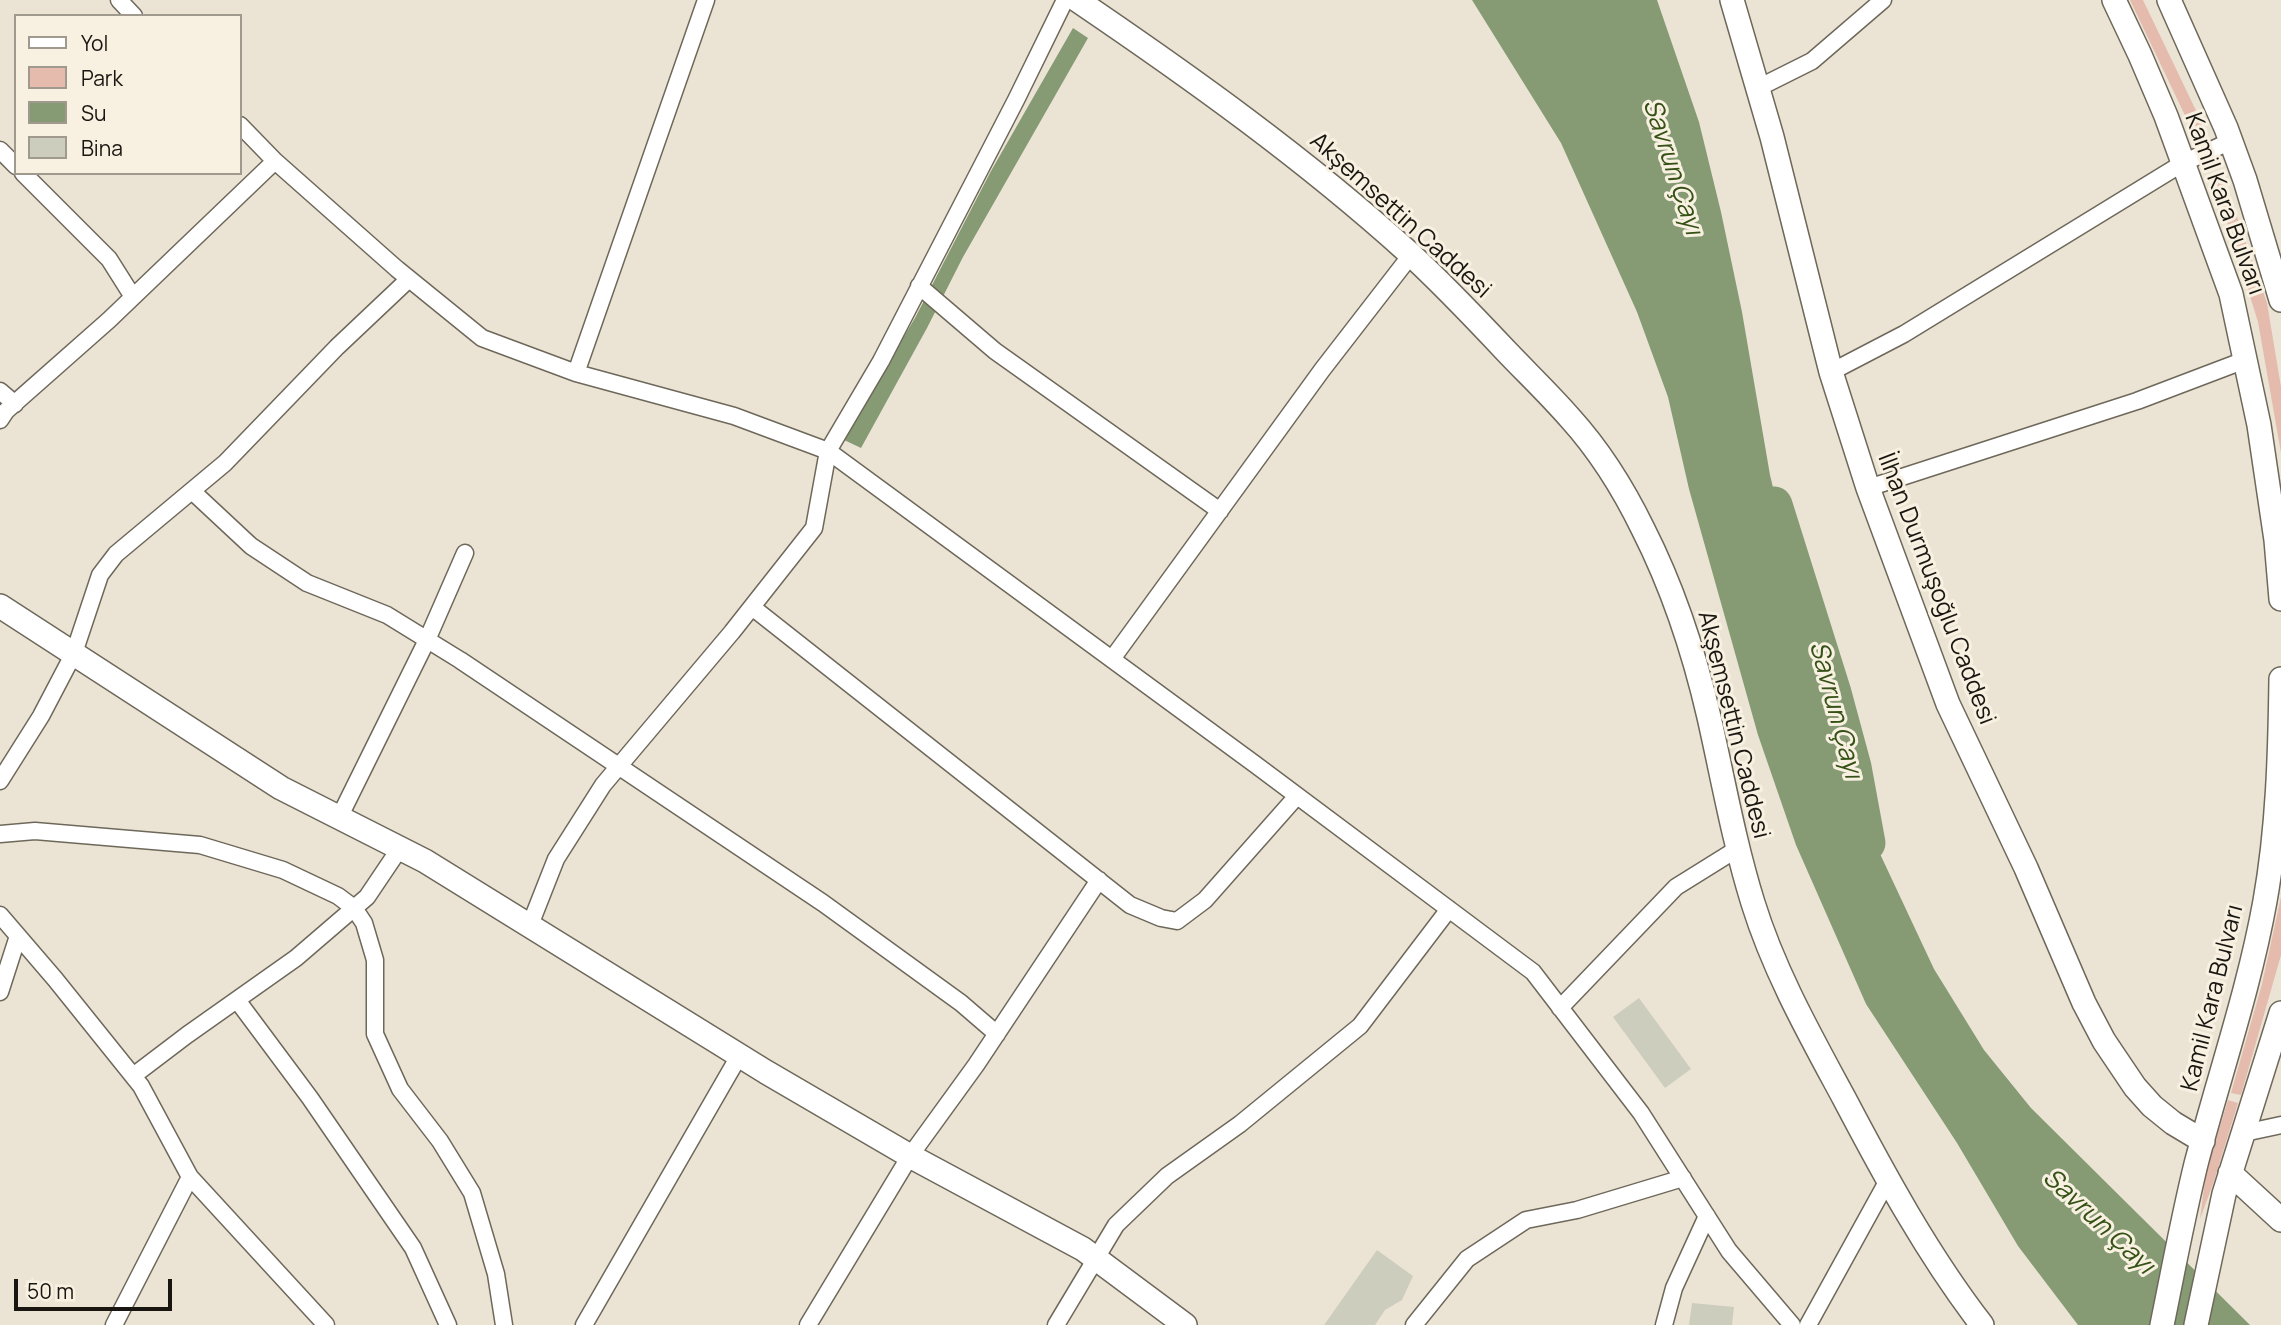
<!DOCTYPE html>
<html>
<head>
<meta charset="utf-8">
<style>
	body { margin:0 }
	#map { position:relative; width:2281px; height:1325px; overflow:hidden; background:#ebe4d5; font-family:Manrope,sans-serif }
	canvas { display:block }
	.legend { position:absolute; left:14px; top:14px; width:228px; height:161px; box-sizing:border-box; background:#f8f1e2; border:2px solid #9f998e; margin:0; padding:9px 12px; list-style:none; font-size:21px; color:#191611 }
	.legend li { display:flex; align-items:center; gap:14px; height:35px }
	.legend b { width:35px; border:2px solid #9f998e }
	.scale { position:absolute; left:14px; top:1279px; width:158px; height:32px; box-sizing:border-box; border:4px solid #191611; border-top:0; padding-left:9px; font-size:21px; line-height:24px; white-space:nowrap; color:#191611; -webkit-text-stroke:5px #f8f1e2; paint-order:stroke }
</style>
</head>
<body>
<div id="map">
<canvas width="2281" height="1325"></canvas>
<ul class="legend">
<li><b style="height:9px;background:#fff"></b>Yol</li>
<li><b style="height:19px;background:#e4bbac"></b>Park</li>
<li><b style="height:19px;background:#869b74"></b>Su</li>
<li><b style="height:19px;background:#cdcdbd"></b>Bina</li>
</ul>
<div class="scale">50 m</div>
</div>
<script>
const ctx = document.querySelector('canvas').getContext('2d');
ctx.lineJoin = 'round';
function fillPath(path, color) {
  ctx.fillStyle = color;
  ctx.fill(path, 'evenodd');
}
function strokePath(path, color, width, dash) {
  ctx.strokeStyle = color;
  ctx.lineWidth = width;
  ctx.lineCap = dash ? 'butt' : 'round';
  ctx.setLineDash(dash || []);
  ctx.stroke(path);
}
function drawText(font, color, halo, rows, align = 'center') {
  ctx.font = font + ' Manrope,sans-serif';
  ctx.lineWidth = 6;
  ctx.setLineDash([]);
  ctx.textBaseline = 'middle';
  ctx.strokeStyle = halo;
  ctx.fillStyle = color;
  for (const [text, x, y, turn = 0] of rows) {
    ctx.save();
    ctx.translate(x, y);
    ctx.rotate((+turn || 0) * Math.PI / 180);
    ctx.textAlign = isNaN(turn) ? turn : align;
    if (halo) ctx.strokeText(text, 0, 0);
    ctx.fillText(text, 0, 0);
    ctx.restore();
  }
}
fillPath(new Path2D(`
	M2130,0H2143L2202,123L2203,131L2197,132L2190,126Z
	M2218,183L2226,185L2267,303L2281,387V453L2258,322L2216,187Z
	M2281,897V955L2241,1095L2231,1093L2262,984Z
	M2228,1100L2238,1103L2214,1181L2200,1219L2206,1172Z`), '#e4bbac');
fillPath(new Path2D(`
	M1472,0H1657L1699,122L1721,212L1742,312L1770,475L1814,657L1844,760L1881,856L1934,969L1984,1050L2031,1108L2250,1325H2078L2018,1246L1957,1143L1866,1004L1796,845L1758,735L1689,489L1668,397L1637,312L1561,143Z
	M1073,28L1088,38L963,257L927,328L861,448L842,439L915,318L991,171Z`), '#869b74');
strokePath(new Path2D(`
	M1774,505L1833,693L1853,767L1867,843`), '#869b74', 37);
fillPath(new Path2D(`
	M1639,998L1691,1069L1665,1088L1613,1017Z
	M1377,1250L1413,1276L1402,1300L1385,1310L1375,1325H1324Z
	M1692,1303L1734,1307L1732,1325H1689Z`), '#cdcdbd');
const street = new Path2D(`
	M119,0L134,16
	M1758,88L1812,61L1883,0
	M240,125L275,161L397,269L482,338L576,373L734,416L828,451L1256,765L1533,972L1641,1113L1729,1251L1792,1325
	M0,150L16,166
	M23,173L109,259L133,297
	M919,286L995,351L1220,511
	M1831,372L1904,334L2183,163L2231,141
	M576,373L706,0
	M0,391L15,404
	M0,420L6,411L109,320L275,161
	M1868,488L2137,401L2245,360
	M192,491L251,546L307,583L387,615L460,660L823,903L961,1003L997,1034
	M752,607L1130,905L1161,918L1177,921L1205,900L1297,796
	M1112,659L1322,370L1411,255
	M0,781L41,716L74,653L100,575L116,554L225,463L337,347L409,279
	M339,818L427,640L465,553
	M0,834L35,831L200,845L283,870L338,896L354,908L364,923L375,960V1034L400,1089L440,1141L472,1193L496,1274L504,1325
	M0,915L55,979L141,1086L190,1177L326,1325
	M530,925L556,859L603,785L732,632L814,528L828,451L881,361L1016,100L1065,0
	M0,992L18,936
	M237,1000L310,1098L413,1248L448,1325
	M1560,1008L1676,887L1737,849
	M133,1076L187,1035L296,958L367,897L400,848
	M2244,1133L2281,1125
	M114,1325L190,1177
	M584,1325L739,1056
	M808,1325L910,1156L976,1065L1099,880
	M1056,1325L1116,1225L1167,1176L1240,1124L1360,1026L1449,909
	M1414,1325L1467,1259L1526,1220L1577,1210L1683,1178
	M1664,1325L1674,1288L1707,1216
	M1808,1325L1888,1180`);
const secondary = new Path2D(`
	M1077,0C1192,78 1305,159 1408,252C1442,283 1475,318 1507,352C1528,374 1550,395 1570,418C1599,450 1624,490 1643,529C1673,588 1694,652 1709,717C1723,779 1734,842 1753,903C1774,971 1810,1035 1844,1098C1885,1176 1928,1255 1982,1325
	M1732,0L1772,137L1831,372L1868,488L1948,704L2026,868L2084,1003L2104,1041L2135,1087L2152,1106L2173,1123L2203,1141
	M2114,0L2140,55L2166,116L2231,294L2259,425L2276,540L2281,599
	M2169,0L2226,128L2245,180L2281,300
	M0,606L281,788L425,861L766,1072L910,1156L1083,1249L1185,1325
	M2230,1173L2281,1220
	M2162,1325C2173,1271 2183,1217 2196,1164C2219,1076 2249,990 2265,901C2278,828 2280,753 2281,679
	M2196,1325L2224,1194L2281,1013`);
strokePath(street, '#6e685a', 19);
strokePath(secondary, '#6e685a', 26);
strokePath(street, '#fff', 16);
strokePath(secondary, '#fff', 23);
drawText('24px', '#191611', '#f8f1e2', [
	["Kamil Kara Bulvarı",2224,204,70],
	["Akşemsettin Caddesi",1400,216,42],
	["İlhan Durmuşoğlu Caddesi",1936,589,69],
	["Akşemsettin Caddesi",1733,725,76],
	["Kamil Kara Bulvarı",2213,998,-76]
]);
drawText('italic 26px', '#355116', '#f8f1e2', [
	["Savrun Çayı",1672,167,72],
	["Savrun Çayı",1835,710,75],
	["Savrun Çayı",2098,1222,43]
]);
</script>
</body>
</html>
